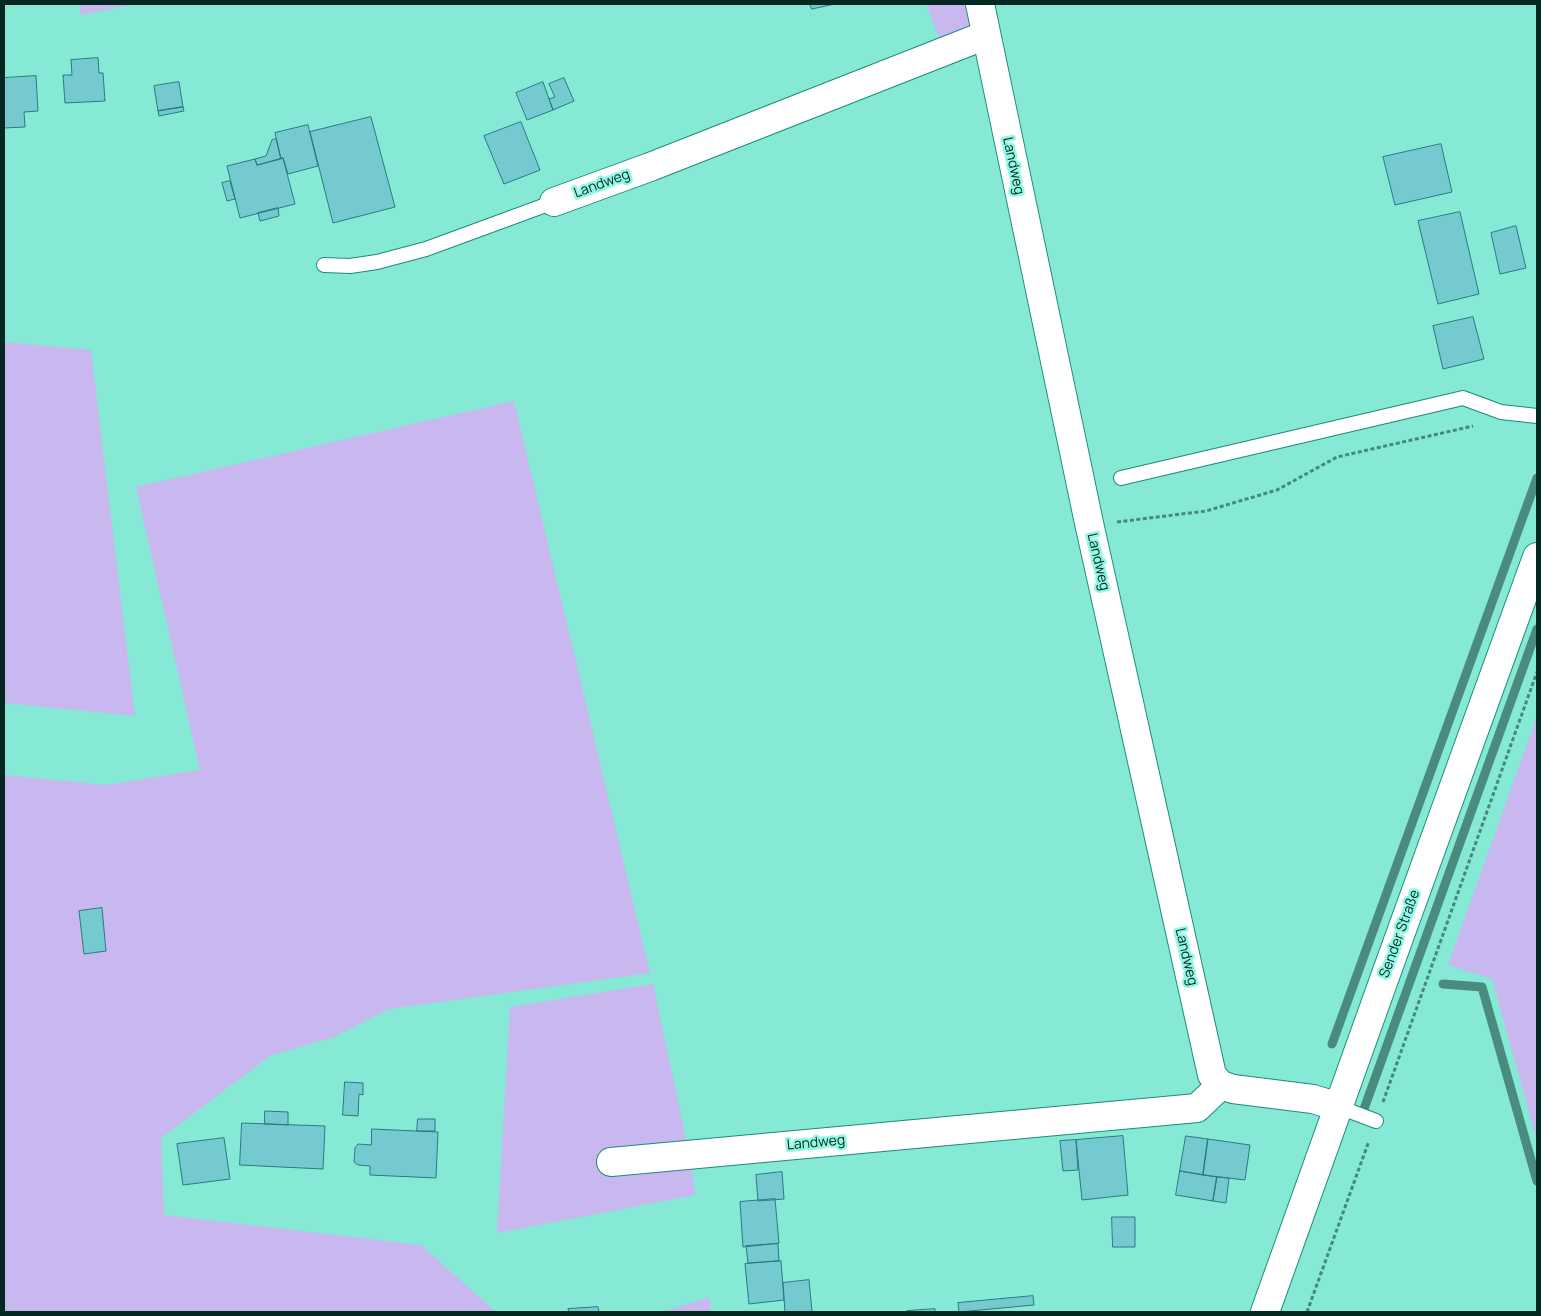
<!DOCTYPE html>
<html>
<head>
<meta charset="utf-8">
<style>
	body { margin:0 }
	#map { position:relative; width:1541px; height:1316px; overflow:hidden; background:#85e9d5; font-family:Manrope,sans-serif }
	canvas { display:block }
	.frame { position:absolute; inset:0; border:5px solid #052721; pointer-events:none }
</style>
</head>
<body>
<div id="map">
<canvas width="1541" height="1316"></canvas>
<div class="frame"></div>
</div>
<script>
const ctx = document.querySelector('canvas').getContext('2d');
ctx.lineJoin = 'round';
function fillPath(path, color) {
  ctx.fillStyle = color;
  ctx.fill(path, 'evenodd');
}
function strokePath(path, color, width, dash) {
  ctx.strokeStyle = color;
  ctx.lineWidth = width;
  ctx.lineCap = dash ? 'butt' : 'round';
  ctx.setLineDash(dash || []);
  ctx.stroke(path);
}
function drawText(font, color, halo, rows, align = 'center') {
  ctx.font = font + ' Manrope,sans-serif';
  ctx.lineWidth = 5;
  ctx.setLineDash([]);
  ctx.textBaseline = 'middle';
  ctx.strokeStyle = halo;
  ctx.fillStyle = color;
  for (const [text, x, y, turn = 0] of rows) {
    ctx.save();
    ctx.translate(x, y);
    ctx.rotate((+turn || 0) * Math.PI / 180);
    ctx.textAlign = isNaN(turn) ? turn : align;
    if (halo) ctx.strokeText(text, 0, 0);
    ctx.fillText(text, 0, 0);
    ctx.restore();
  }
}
fillPath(new Path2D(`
	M80,4H136L80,15Z
	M926,4H970L974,25L941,43Z
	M4,342L91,350L135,716L4,703Z
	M514,401L650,973L389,1009L332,1038L271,1055L161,1138L164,1215L421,1245L496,1312H4V775L106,785L200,770L136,487Z
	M1537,716V1140L1492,979L1448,965Z
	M653,984L691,1162L695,1195L497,1233L510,1007Z
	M709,1297L711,1312H663Z`), '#c9b7f0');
strokePath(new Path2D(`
	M1443,984L1482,987L1537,1181
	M1332,1044L1537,478
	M1364,1109L1537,629`), '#498c7f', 9);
const building = new Path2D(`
	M810,4H835L812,9Z
	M98,58L99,73H103L105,101L65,103L63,75H72L71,60Z
	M36,76L38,111L24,112L25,127L4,128V78Z
	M564,78L574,101L553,110L549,99L555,97L549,84Z
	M179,82L183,107L158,111L154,86Z
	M543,82L553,110L527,120L516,93Z
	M183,107L184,111L159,116L158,111Z
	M371,117L395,207L333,223L310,132Z
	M521,122L540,170L504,184L484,136Z
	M308,125L318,166L288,174L283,158L281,159L275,133Z
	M276,139L281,159L257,165L255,159L266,156L272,140Z
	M1441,144L1452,192L1395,205L1383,157Z
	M283,158L295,204L240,218L227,166L255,159L257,165Z
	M230,181L235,199L227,201L222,183Z
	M278,208L279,216L260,221L258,213Z
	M1460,212L1479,294L1438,304L1418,221Z
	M1516,226L1526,268L1500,274L1491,233Z
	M1473,317L1484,359L1443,369L1433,326Z
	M102,908L106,951L84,954L79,911Z
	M345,1082L363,1083V1095L359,1094L358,1116L343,1115Z
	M265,1111L288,1112V1125L265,1124Z
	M418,1119H435V1131H417Z
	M242,1123L325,1126L323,1169L240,1165Z
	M372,1129L438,1132L436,1178L370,1175V1166L358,1165L354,1162L355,1148L358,1144L371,1145Z
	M1123,1136L1128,1195L1082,1200L1076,1140Z
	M1186,1136L1208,1139L1203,1175L1180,1171Z
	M224,1138L230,1179L183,1185L177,1144Z
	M1208,1139L1250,1145L1245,1180L1203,1175Z
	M1076,1140L1078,1170L1063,1171L1060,1141Z
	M1180,1171L1217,1177L1213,1201L1176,1195Z
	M782,1172L784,1199L758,1201L756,1175Z
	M1217,1177L1229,1178L1226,1203L1213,1201Z
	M775,1199L779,1243L743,1247L740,1202Z
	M1112,1217H1135V1247H1113Z
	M778,1244L779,1261L748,1263L746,1246Z
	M781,1261L784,1300L749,1304L745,1264Z
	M809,1280L812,1312H785L783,1283Z
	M1033,1296L1034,1305L959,1312L958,1303Z
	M598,1307L599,1312H569L568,1309Z
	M935,1309V1312H907V1311Z`);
fillPath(building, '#74cace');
strokePath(building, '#267c80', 1);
const service = new Path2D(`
	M324,265L350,266L377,262L426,249L554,202
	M1121,478L1463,398L1501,412L1537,416
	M1339,1107L1376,1121`);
const minor = new Path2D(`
	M980,4L1089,523L1212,1075L1221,1085L1233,1089L1313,1099L1339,1107
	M554,202L650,167L986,35
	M611,1162L1197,1108L1221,1085`);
const secondary = new Path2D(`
	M1265,1312L1391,960L1537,557`);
strokePath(service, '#1a8c7b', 16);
strokePath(minor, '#1a8c7b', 30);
strokePath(secondary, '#1a8c7b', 30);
strokePath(new Path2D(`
	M1117,522L1206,511L1277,490L1337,457L1473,426
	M1383,1102L1537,672
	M1307,1312L1369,1141`), '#45897c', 3, [4, 2.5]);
strokePath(service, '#fff', 14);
strokePath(minor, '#fff', 28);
strokePath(secondary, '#fff', 28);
drawText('14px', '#052721', '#92f7e3', [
	["Landweg",1013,166,78],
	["Landweg",602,184,-20],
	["Landweg",1098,562,77],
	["Sender Straße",1400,934,-70],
	["Landweg",1186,957,77],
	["Landweg",816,1143,-5]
]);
</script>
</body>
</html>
